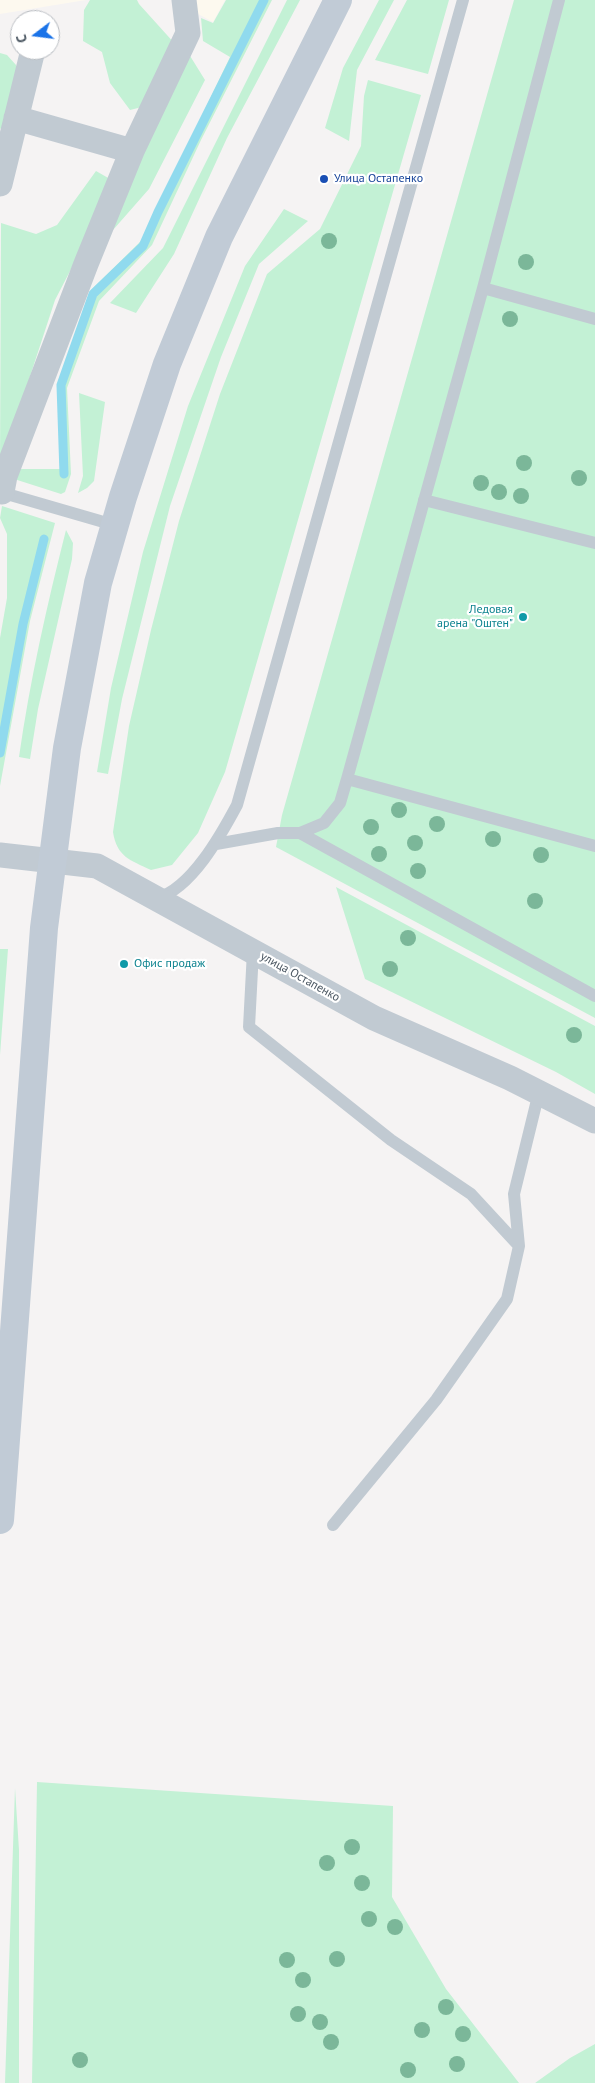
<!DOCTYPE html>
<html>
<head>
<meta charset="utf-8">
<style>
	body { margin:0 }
	#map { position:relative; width:595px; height:2083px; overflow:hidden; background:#f5f3f3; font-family:"PT Sans",sans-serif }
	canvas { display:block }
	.north { position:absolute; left:10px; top:10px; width:50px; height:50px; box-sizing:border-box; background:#fff; border:1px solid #b7bbc0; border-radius:50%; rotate:255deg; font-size:14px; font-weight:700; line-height:20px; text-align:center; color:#4a5661 }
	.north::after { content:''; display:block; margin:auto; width:18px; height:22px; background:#1a73e8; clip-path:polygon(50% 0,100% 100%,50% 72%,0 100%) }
</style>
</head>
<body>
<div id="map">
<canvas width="595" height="2083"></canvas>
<div class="north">С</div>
</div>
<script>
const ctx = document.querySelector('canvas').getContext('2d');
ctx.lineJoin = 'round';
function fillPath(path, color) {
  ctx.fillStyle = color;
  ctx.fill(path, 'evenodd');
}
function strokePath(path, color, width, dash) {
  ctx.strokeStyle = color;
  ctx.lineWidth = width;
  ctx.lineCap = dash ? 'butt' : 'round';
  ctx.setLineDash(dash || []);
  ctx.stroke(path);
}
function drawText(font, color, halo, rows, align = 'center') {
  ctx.font = font + ' "PT Sans",sans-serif';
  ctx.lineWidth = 4.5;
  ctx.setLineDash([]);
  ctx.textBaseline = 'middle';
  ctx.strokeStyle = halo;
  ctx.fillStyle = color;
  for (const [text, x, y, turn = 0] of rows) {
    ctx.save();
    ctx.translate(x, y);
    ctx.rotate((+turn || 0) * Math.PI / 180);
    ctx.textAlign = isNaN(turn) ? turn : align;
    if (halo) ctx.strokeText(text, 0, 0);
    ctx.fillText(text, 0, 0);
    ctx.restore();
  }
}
fillPath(new Path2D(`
	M0,0H86L0,14Z
	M172,0H225L213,22Z`), '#fdf9ef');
fillPath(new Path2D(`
	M90,0H137L139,4L176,45L146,106L130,110L110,83L102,52L83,41L84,10Z
	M226,0H272L201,140L152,245L99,301L67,388L71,474L65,492L61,494L11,478L15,469H60L58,384L91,290L142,240L230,57L203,41L201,18L213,23Z
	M287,0H300L227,138L174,254L136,313L110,303L163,248Z
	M379,0H394L357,70L349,141L325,128L343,68Z
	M407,0H449L428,74L375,60Z
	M514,0H595V1018L276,847L282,815Z
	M187,51L205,80L149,189L113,230L121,192Z
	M0,53L7,55L16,65L18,80L7,123L0,129Z
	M368,80L421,95L225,772L198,833L172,865L151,870C130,860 117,857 113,832L129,726L151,630L179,521L220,394L267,274L320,229L361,146L364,96Z
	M96,171L110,179L95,223L55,300L0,468L1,223L36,234L57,225Z
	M284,209L308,221L259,264L221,357L170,506L122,699L108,774L97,772L111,688L143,552L188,406L245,266Z
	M79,393L105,402L94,481L87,488L78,493L83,476Z
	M2,506L55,523L30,621L0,786V638L7,598V534L0,518Z
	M66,530L73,543L72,559L38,709L30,759L19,757C30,680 47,605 66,530Z
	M336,887L595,1026V1094L556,1072L365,979Z
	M0,949H8L0,1055Z
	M37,1782L393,1806L392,1897L446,1989L519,2083H32Z
	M15,1788L19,1850V2083H5Z
	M595,2044V2083H535L570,2058Z`), '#c3f1d5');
strokePath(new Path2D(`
	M64,474L61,385L93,294L143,246L158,212L264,0
	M0,753L23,624L44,539`), '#90daee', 9);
strokePath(new Path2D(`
	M483,288L595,319
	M0,492L114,525
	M424,500L595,543
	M347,779L483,288L559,0
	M300,833L595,996
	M216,844L278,833H300L324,823L340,803L347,779L595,846
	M157,898C191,889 221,835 237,805L463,0
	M253,951L249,1027L391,1140L471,1194L519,1246
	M333,1525L436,1400L507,1299L519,1246L514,1194L539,1092`), '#c1cad2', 12);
strokePath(new Path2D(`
	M16,118L132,151L188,33L184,0
	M0,184L33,50
	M2,492L5,476L86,264L132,151
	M0,855L97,866L374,1018L510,1078L595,1121`), '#c1cad2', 25);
strokePath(new Path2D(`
	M0,1520L44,928L67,748L98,583L123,497L167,364L219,237L338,0`), '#c1cbd6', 28);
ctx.fillStyle = '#7bb799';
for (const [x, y] of [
	[329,241],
	[526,262],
	[510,319],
	[524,463],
	[579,478],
	[481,483],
	[499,492],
	[521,496],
	[399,810],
	[437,824],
	[371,827],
	[493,839],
	[415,843],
	[379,854],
	[541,855],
	[418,871],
	[535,901],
	[408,938],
	[390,969],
	[574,1035],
	[352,1847],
	[327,1863],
	[362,1883],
	[369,1919],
	[395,1927],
	[337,1959],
	[287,1960],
	[303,1980],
	[446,2007],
	[298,2014],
	[320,2022],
	[422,2030],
	[463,2034],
	[331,2042],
	[80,2060],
	[457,2064],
	[408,2070]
]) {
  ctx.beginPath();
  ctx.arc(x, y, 8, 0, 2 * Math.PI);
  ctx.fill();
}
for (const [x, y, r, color] of [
	[324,179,5,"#1a4fb4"],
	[523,617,5,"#0f9aa8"],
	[124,964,5,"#0f9aa8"]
]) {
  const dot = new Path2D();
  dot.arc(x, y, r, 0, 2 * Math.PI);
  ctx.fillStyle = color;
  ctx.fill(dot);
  strokePath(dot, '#fff', 2);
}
drawText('12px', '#164399', '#fff', [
	["Улица Остапенко",334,179]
], 'left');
drawText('12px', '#0d838f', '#fff', [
	["Ледовая",513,610],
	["арена \"Оштен\"",513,624],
	["Офис продаж",134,964,"left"]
], 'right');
drawText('12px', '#4a5661', '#fff', [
	["улица Остапенко",300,977,29]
]);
</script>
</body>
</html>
